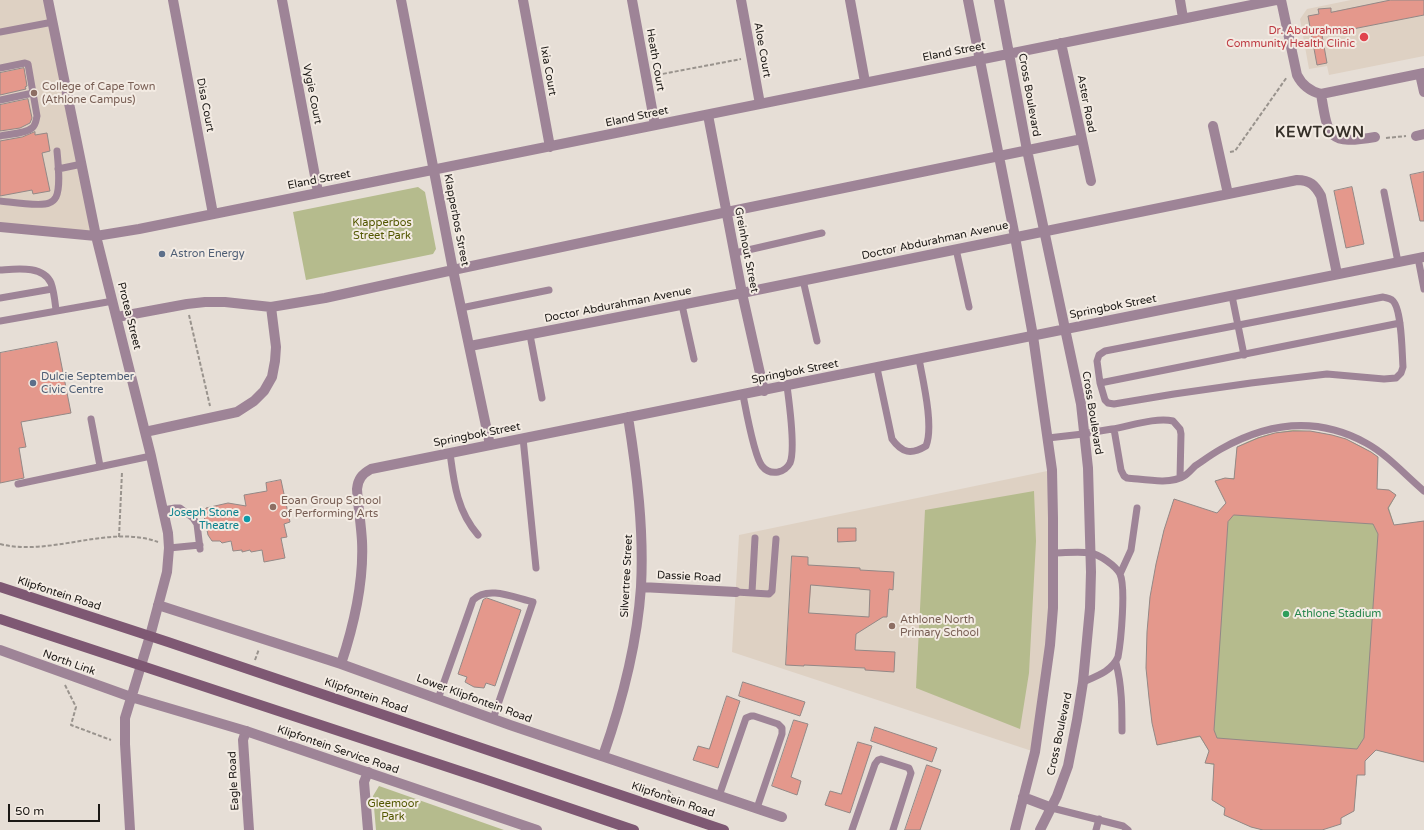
<!DOCTYPE html>
<html>
<head>
<meta charset="utf-8">
<style>
	body { margin:0 }
	#map { position:relative; width:1424px; height:830px; overflow:hidden; background:#e6ded6; font-family:"Varela Round",sans-serif }
	canvas { display:block }
	.scale { position:absolute; left:8px; top:804px; width:92px; height:18px; box-sizing:border-box; border:2px solid #1b1815; border-top:0; padding-left:5px; font-size:12px; line-height:14px; white-space:nowrap; color:#1b1815; -webkit-text-stroke:3px #f3ebe3; paint-order:stroke }
</style>
</head>
<body>
<div id="map">
<canvas width="1424" height="830"></canvas>
<div class="scale">50 m</div>
</div>
<script>
const ctx = document.querySelector('canvas').getContext('2d');
ctx.lineJoin = 'round';
function fillPath(path, color) {
  ctx.fillStyle = color;
  ctx.fill(path, 'evenodd');
}
function strokePath(path, color, width, dash) {
  ctx.strokeStyle = color;
  ctx.lineWidth = width;
  ctx.lineCap = dash ? 'butt' : 'round';
  ctx.setLineDash(dash || []);
  ctx.stroke(path);
}
function drawText(font, color, halo, rows, align = 'center') {
  ctx.font = font + ' "Varela Round",sans-serif';
  ctx.lineWidth = 4;
  ctx.setLineDash([]);
  ctx.textBaseline = 'middle';
  ctx.strokeStyle = halo;
  ctx.fillStyle = color;
  for (const [text, x, y, turn = 0] of rows) {
    ctx.save();
    ctx.translate(x, y);
    ctx.rotate((+turn || 0) * Math.PI / 180);
    ctx.textAlign = isNaN(turn) ? turn : align;
    if (halo) ctx.strokeText(text, 0, 0);
    ctx.fillText(text, 0, 0);
    ctx.restore();
  }
}
fillPath(new Path2D(`
	M0,0H48L96,236L0,227Z
	M1351,0H1424V56L1329,75L1327,66L1309,69L1300,19L1307,9Z
	M1052,470L1053,608L1035,752L732,652L739,535Z`), '#ded1c3');
fillPath(new Path2D(`
	M418,187L425,192L436,249L433,254L306,280L293,212Z
	M1293,430C1324,431 1353,438 1378,457L1377,489L1389,490L1396,495L1389,508L1394,525L1424,521V762L1376,750L1365,761V775H1357L1354,811L1341,818V824L1263,830L1251,827L1224,815L1225,808L1212,800L1214,765L1205,763L1209,751L1200,737L1157,745C1141,671 1146,602 1164,530L1217,513L1226,503L1215,481L1225,478H1234L1237,447C1258,436 1270,433 1293,430Z
	M1034,491L1036,541L1029,673L1020,729L916,688L925,510Z
	M379,786L504,830H376L373,796Z`), '#b5bb8d');
const building = new Path2D(`
	M1391,0H1424V15L1322,35L1327,63L1317,65L1308,16L1319,14L1318,9L1331,8V12Z
	M24,68L27,86L25,87L26,89L0,95V73Z
	M28,99L32,118L30,123L20,128L0,131V105Z
	M35,132V135L47,133L50,151L42,153L50,191L33,194L32,190L0,196V141L22,137Z
	M1424,172V221H1420L1410,175Z
	M1352,187L1364,244L1346,248L1334,191Z
	M57,342L71,413L21,422L26,447L19,448L24,478L0,483V353Z
	M1293,431H1310L1332,435L1346,439L1371,452L1378,457L1377,489L1389,490L1396,495L1388,508L1394,525L1424,521V762L1376,750L1365,761V775H1357L1354,811L1341,818V824L1322,830H1263L1251,827L1224,815L1225,808L1212,800L1214,764L1205,763L1209,751L1200,736L1157,745L1152,723L1149,698L1146,668L1147,632L1150,597L1156,564L1164,530L1174,499L1217,513L1226,503L1215,481L1225,478L1234,479L1237,447L1258,438L1275,433ZM1234,515L1373,524L1378,534L1364,738L1357,749L1217,738L1214,730L1228,522Z
	M281,480L290,522L284,524L287,537L281,538L285,558L264,562L262,550L251,552L250,550L242,552V550L233,551L231,541L222,543L220,541H212L208,535L204,516L206,508L228,503L246,506L244,495L267,491L266,483Z
	M838,528H856V541L838,542Z
	M792,556L808,557V565L860,568V570L894,572L893,590L889,589L887,617H883L856,634L855,650L895,652L894,672L865,670V668L804,665V666L786,665ZM811,585L870,590L869,617L809,613Z
	M487,598L521,610L495,686L486,683L484,688L474,687L465,682L467,677L458,674L483,600Z
	M743,682L805,702L800,716L739,696Z
	M727,696L740,701L718,768L693,760L698,746L709,749Z
	M794,720L808,724L791,777L801,781L797,795L772,786Z
	M875,727L937,748L932,762L871,741Z
	M858,742L872,746L850,813L825,805L830,791L841,794Z
	M927,765L941,770L920,830H905Z`);
fillPath(building, '#e4988c');
strokePath(building, '#938886', 1);
strokePath(new Path2D(`
	M657,75L741,59
	M1386,138L1406,136
	M1230,152L1235,151L1287,77
	M189,315L210,406
	M119,537L122,472
	M0,544C51,557 108,524 158,542
	M255,660L259,649
	M65,685L76,707L71,725L111,740
	M668,790L675,799L674,801`), '#99938d', 2, [4, 2]);
strokePath(new Path2D(`
	M0,32L53,22
	M0,68L25,63L28,64L37,116C36,120 36,125 32,128C25,134 9,134 0,136
	M0,100L33,93
	M58,169L82,164
	M1384,192L1398,262
	M0,201C11,202 40,207 49,203C52,202 55,199 56,197C61,187 58,163 57,151
	M956,249L969,307
	M735,253L822,233
	M1418,258L1424,289
	M0,270C16,269 43,265 51,283C54,291 55,302 56,310
	M803,280L817,341
	M1232,296L1244,355
	M1383,297C1386,298 1389,298 1392,300C1402,307 1402,354 1403,367L1401,373L1396,378L1384,379L1327,374L1251,383L1174,394L1114,404L1108,403L1105,400L1100,383L1097,361L1099,355L1105,351Z
	M0,298L52,289
	M682,305L694,359
	M461,308L549,290
	M0,321L113,301
	M530,335L542,398
	M877,368L892,439C902,453 911,455 926,446C934,426 923,381 919,359
	M1100,383L1400,323
	M743,395C746,410 754,456 762,466C766,471 772,473 778,472C783,471 788,467 790,463C796,449 789,402 787,386
	M91,419L100,466
	M1114,429L1121,470L1124,476L1127,478C1142,479 1171,485 1184,476C1188,474 1192,469 1195,466C1204,460 1212,454 1221,449C1267,423 1317,416 1366,443C1388,455 1405,475 1424,491
	M523,438L536,568
	M1048,438C1070,436 1091,433 1112,429C1130,426 1156,417 1173,421L1180,429L1181,434L1180,478
	M450,453C454,483 457,511 478,535
	M18,484L151,456
	M163,510L175,508H180L193,518L197,524L200,549
	M169,548L200,545
	M1053,553C1065,553 1079,551 1090,553C1099,554 1116,566 1120,574C1126,587 1121,641 1118,657C1112,671 1097,676 1083,682
	M1120,574L1131,550L1137,508
	M736,592L769,594L772,591L776,539
	M752,592L755,538
	M1116,663C1122,686 1122,708 1122,731
	M438,699L473,600C488,585 515,598 533,602L493,719
	M719,796L746,718L751,716H754L778,724L782,728V734L757,808
	M1052,808L1123,826L1128,830
	M852,830L875,764L878,760L881,759L906,767L909,768L911,773L893,830
	M1096,830L1099,819`), '#9e8497', 7);
strokePath(new Path2D(`
	M48,0L96,236L151,456L168,533L169,548L167,572L150,636
	M173,0L213,214
	M282,0L318,192
	M401,0L453,270L490,445
	M523,0L550,147
	M632,0L655,125
	M741,0L760,104
	M850,0L865,82
	M968,0L1015,237L1033,336L1052,470L1053,518V608L1050,645L1035,752L1015,830
	M999,0L1027,150L1081,404L1088,468L1091,572L1090,608L1083,682L1077,720L1068,766L1057,796L1040,830
	M1180,0L1183,18
	M1281,0L1297,75C1302,85 1309,91 1321,94L1424,73
	M1420,74L1424,92
	M1321,94C1328,137 1328,145 1375,137
	M708,115L742,293L764,391
	M1213,126L1228,194
	M1416,136L1424,134
	M1082,139L1091,181
	M0,227L96,236L139,229L1276,0
	M117,317L187,304L205,302H225L271,307L325,298L453,270L727,212L1082,139L1061,43
	M470,346L742,293L1297,180C1310,180 1315,185 1321,196L1337,274
	M145,432L237,412L254,401L264,391L272,377L275,361L276,347L271,307
	M641,587L736,592
	M158,605L341,664L510,725L782,817
	M0,650L131,697
	M341,664C354,625 364,583 362,541C361,524 358,506 357,489C358,479 362,474 371,469L1424,257
	M246,731L243,740L249,830
	M603,756C622,702 637,645 641,587C644,530 637,473 628,417
	M1023,797L1052,808
	M368,830L364,782L368,772`), '#9e8497', 10);
strokePath(new Path2D(`
	M131,697L246,731L537,830
	M130,830L125,744V718L150,636`), '#9e8497', 10);
strokePath(new Path2D(`
	M0,587L168,642L724,830
	M0,619L484,779L634,830`), '#7e5873', 10);
for (const [x, y, r, color] of [
	[1364,37,5,"#e0444e"],
	[34,93,4,"#8d6e63"],
	[162,254,4,"#5c6f8a"],
	[33,383,4,"#5c6f8a"],
	[273,507,4,"#8d6e63"],
	[247,519,4,"#0f9aa8"],
	[1286,614,4,"#2e9e5b"],
	[892,626,4,"#8d6e63"]
]) {
  const dot = new Path2D();
  dot.arc(x, y, r, 0, 2 * Math.PI);
  ctx.fillStyle = color;
  ctx.fill(dot);
  strokePath(dot, '#f3ebe3', 1.5);
}
drawText('11px', '#be3a42', '#f3ebe3', [
	["Dr. Abdurahman",1355,31],
	["Community Health Clinic",1355,44]
], 'right');
drawText('11px', '#1b1815', '#f3ebe3', [
	["Aloe Court",762,50,80],
	["Eland Street",954,52,-11],
	["Heath Court",655,60,80],
	["Ixia Court",548,71,80],
	["Vygie Court",312,94,79],
	["Cross Boulevard",1029,95,80],
	["Aster Road",1086,104,79],
	["Disa Court",205,105,79],
	["Eland Street",637,117,-12],
	["Eland Street",319,180,-11],
	["Klapperbos Street",456,220,79],
	["Doctor Abdurahman Avenue",935,241,-12],
	["Greinhout Street",746,250,79],
	["Doctor Abdurahman Avenue",618,305,-11],
	["Springbok Street",1113,307,-11],
	["Protea Street",129,316,76],
	["Springbok Street",795,372,-11],
	["Cross Boulevard",1092,413,81],
	["Springbok Street",477,435,-11],
	["Silvertree Street",627,576,-87],
	["Dassie Road",689,577,3],
	["Klipfontein Road",59,594,18],
	["North Link",69,663,20],
	["Klipfontein Road",366,696,19],
	["Lower Klipfontein Road",474,699,20],
	["Cross Boulevard",1060,734,-78],
	["Klipfontein Service Road",338,750,19],
	["Eagle Road",234,781,-93],
	["Klipfontein Road",673,800,19]
]);
drawText('11px', '#785e54', '#f3ebe3', [
	["College of Cape Town",42,87],
	["(Athlone Campus)",42,100],
	["Eoan Group School",281,501],
	["of Performing Arts",281,514],
	["Athlone North",900,620],
	["Primary School",900,633]
], 'left');
drawText('11px', '#525700', '#f3ebe3', [
	["Klapperbos",382,223],
	["Street Park",382,236],
	["Gleemoor",393,804],
	["Park",393,817]
]);
drawText('11px', '#4e5e75', '#f3ebe3', [
	["Astron Energy",170,254],
	["Dulcie September",41,377],
	["Civic Centre",41,390]
], 'left');
drawText('11px', '#0d838f', '#f3ebe3', [
	["Joseph Stone",239,513],
	["Theatre",239,526]
], 'right');
drawText('11px', '#27864d', '#f3ebe3', [
	["Athlone Stadium",1294,614]
], 'left');
ctx.letterSpacing = '1px';
drawText('bold 15px', '#363029', '#f3ebe3', [
	["KEWTOWN",1320,133]
]);
ctx.letterSpacing = '0px';
</script>
</body>
</html>
